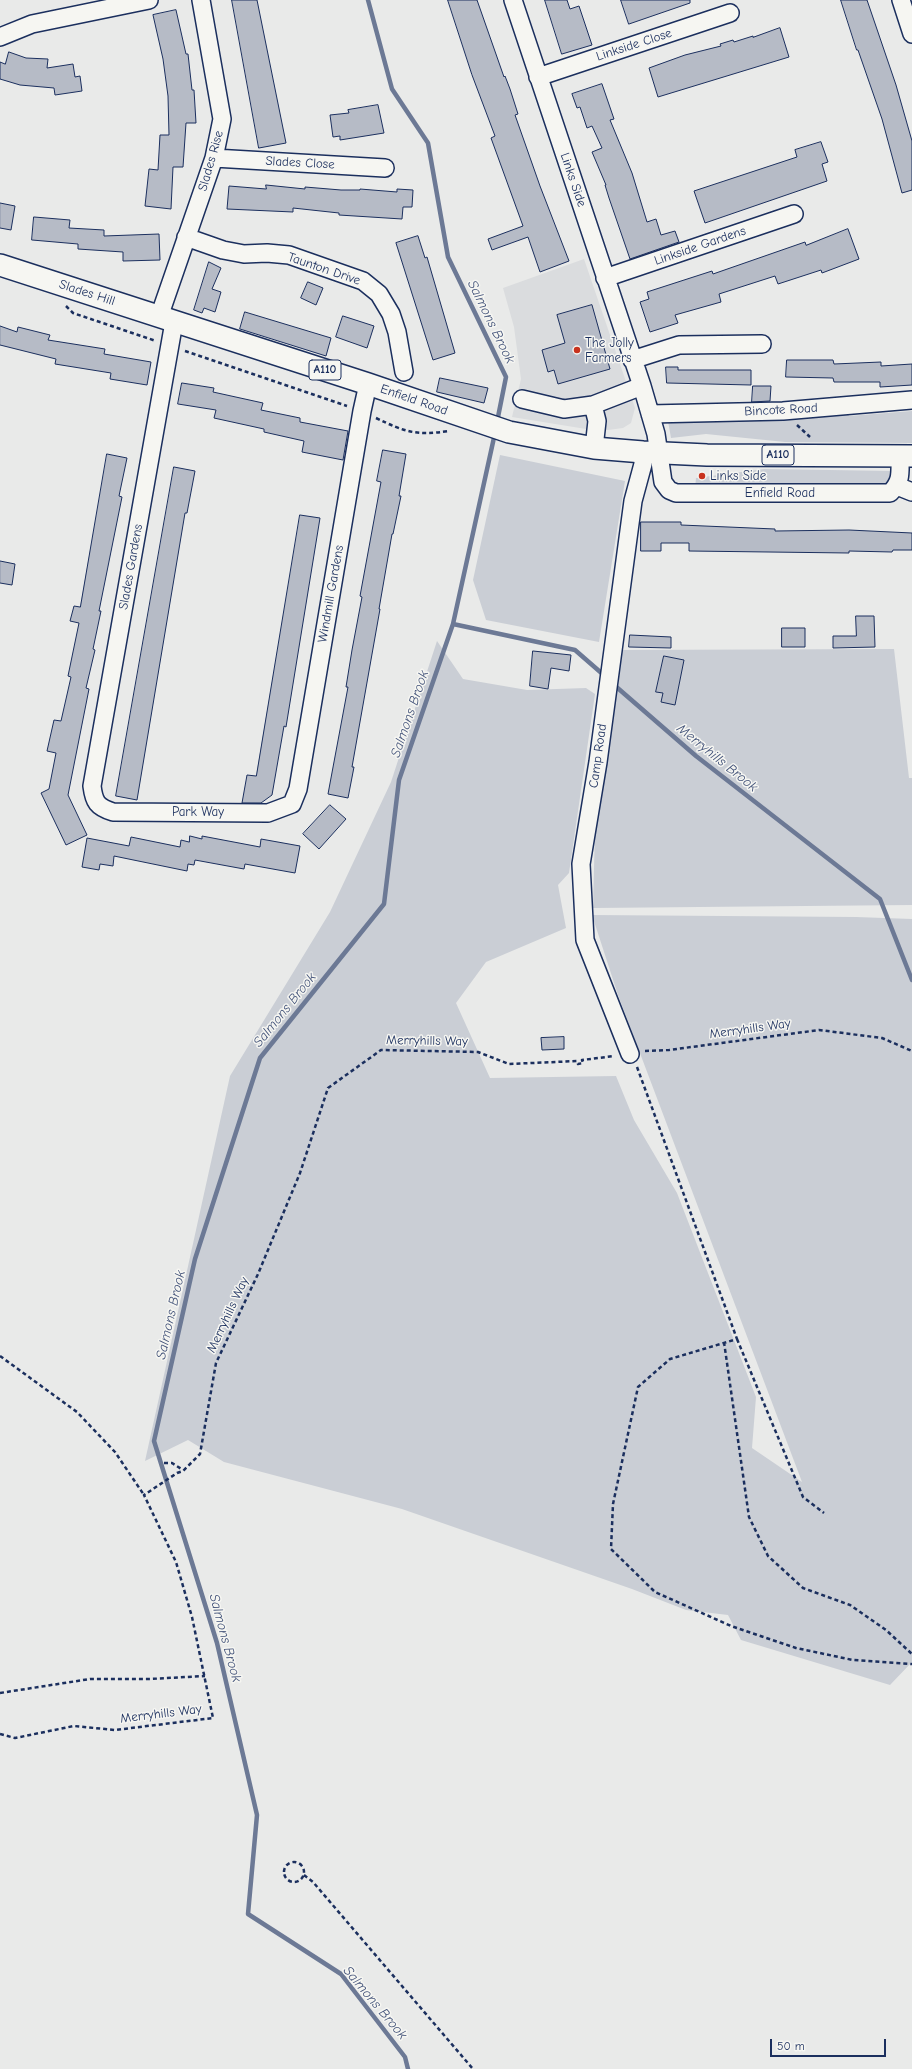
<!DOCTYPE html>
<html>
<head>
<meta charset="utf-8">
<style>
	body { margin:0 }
	#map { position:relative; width:912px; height:2069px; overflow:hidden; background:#e9eae9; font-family:"Comic Neue",sans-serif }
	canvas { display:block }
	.scale { position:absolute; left:770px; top:2039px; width:116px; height:18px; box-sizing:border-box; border:2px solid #1b2f5e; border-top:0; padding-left:5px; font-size:12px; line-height:14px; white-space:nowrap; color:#1b2f5e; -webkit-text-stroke:3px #f6f6f2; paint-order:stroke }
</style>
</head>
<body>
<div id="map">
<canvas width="912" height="2069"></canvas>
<div class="scale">50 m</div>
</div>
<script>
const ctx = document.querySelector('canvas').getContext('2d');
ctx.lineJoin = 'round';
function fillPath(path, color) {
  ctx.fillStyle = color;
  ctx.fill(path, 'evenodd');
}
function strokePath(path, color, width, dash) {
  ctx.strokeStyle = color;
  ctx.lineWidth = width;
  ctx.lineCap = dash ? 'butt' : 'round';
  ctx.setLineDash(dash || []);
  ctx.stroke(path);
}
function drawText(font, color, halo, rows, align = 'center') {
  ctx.font = font + ' "Comic Neue",sans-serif';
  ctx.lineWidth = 3;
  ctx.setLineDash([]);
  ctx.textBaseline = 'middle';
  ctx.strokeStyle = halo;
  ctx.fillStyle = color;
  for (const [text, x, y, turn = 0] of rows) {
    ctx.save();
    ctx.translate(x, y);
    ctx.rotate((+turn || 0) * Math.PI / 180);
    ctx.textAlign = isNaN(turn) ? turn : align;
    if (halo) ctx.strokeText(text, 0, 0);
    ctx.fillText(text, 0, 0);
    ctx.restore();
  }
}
fillPath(new Path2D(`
	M584,259L635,408L631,423L623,428L608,430L586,429L512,417L521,379L514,327L503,288Z`), '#dadcde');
fillPath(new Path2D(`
	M848,410L849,416L912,411V443L785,442L706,434L671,438L668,421Z
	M500,455L625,481L599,642L486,620L473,580Z
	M764,469L895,471L890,485L695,489L696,478Z
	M437,641L463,679L527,690L586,688L595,694L569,873L558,885L566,928L486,962L456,1003L490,1078L616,1076L634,1120L677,1193L756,1397L752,1448L802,1482L618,995L592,915L856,917L912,919V1662L890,1685L741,1640L728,1615L686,1610L632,1589L402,1509L224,1462L188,1440L145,1461L230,1076L330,912L391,782Z
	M894,649L909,778H912V905L593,908L595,829L618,650Z`), '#caced5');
strokePath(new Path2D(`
	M368,0L392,89L428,143L448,257L506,377L497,422
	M453,624L575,650L606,677
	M613,684L696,756L880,899L912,980
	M408,2069L405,2057L341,1974L248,1914L257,1815L217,1643L154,1441L195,1259L260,1058L384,904L399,780L453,624L495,433`), '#6c7995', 4.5);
const building = new Path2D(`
	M232,0H257L286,143L259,148Z
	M448,0H477L504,77L505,76L510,89L518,114L515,115L540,186L569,261L540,272L528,237L492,250L488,239L523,226L491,138L495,136L472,75Z
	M545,0H567L570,9L579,6L592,45L562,54Z
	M621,0H690V3L629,24Z
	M841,0H867L896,85L912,141V190L902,193L882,119L858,50H857Z
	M176,10L186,54H188L192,90H194L196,123H186L183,167H173L171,209L145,206L149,169L158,170L160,135H169L168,96L163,59L153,15Z
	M780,28L789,57L658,97L649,68L685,55L721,46L720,44L733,40L734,42L753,36V37Z
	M9,52L26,58L48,59L47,68L73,64L75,77L80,76L82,91L55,95L54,88L20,85L0,79V62L5,64Z
	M602,84L614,119L610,120L632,173L647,222L656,219L661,235L675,231L679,242L630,259L609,198L605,185H606L592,152L602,148L592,126L587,128L580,107L577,108L572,94Z
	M378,105L384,133L340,140V136L333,137L330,115L349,113L348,110Z
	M821,142L828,162L822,164L827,181L705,223L694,191L797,157L795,150Z
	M266,185L305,189V187L341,190H360V189L397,192V189L413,190L412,207H403L402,219L339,215V213L293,208V212L227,209L229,186L266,189Z
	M0,203L15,206L11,230L0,228Z
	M34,217L70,220L69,228L104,230V236L159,234L160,260L123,261V252L78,249V244L32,240Z
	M848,229L859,259L822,273L821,270L778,284L775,276L719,294L721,302L675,315L678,323L650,332L640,302L649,299L647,292L712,271L713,274L805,242L806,245Z
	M418,236L425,258L427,257L455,353L433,360L396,243Z
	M209,262L221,268L212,289L221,292L215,312L204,308L202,313L194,310Z
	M308,282L323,288L316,305L301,298Z
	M592,305L610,369L558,384L554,370L548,372L542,350L565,343L557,315Z
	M245,312L331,338L326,356L240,329Z
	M343,316L374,326L367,348L336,337Z
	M0,326L17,332L18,327L50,335L48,340L105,349L104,354L151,362L147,385L110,379L111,373L55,364L56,359L0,345Z
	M787,360H833L834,364L881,362V366L912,364V385L880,387V382H834L833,378L786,377Z
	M666,367H678V370H751V385L667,383Z
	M440,378L488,388L484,403L437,392Z
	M182,383L214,388L213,392L263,403L261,410L300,418V422L348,431L343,460L302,452L304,441L264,432V429L214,418L216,410L178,404Z
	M753,386H771L770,401L752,402Z
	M383,450L406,454L399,496H401L393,534H392L379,609H380L352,767H354L348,798L328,794L348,687H346L352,650L362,597L360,596L381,482L377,481Z
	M107,454L127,458L119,496L122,497L99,611H101L93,649L95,650L86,688L89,689L68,795L87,835L66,845L41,793L49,789L56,753L47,751L54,720L61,721L71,677L68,676L79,623L70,621L74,606L80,607Z
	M174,467L195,471L187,513H185L137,800L116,796Z
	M300,515L320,518L286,727L284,726L272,795L261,803H242L247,775L256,776Z
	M641,522H681V525L775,529V531L849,530L912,533V550H893L892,552L849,551V553L689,551V543H661V551H641Z
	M0,561L15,564L12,585L0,583Z
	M856,616H874L875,647L833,648V636H856Z
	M782,628H805V647H782Z
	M630,635L671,637V648L629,647Z
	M533,651L571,655L569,671L551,668L548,689L530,686Z
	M664,656L684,660L675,705L661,702L663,693L656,692Z
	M330,805L346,819L319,849L303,834Z
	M190,836L202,839V836L260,847L261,839L300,846L295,873L245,864L244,869L195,860L194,865L188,864L187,871L114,856L113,866L100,864L99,870L82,867L87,838L129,846L131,837L180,847L181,840L189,842Z
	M564,1037V1049L542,1050L541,1038Z`);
fillPath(building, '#b6bbc6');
strokePath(building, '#1b2f5e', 1);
const minor = new Path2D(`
	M513,0L642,386L656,434L663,482L669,490L676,493H890C902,481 900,473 900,456
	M901,0L912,34
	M0,37L32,24L149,0
	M538,77L730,13
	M214,158L385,168
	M186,237L223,250L244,254L267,253L289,255L363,281L379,294L391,314L397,332L404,372
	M605,278L794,214
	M159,317L214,158L222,119L201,0
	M174,322L92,786C94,802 97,807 113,812L268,813L292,804L298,789L362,411L368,384
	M632,360L679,345L762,344
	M522,399L564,409L593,405L642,386
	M593,405L597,421L594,448
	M650,414L783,411L912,400
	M897,486L912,492
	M630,1054L585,940L581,864L598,762L633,501L643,464V452`);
const major = new Path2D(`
	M0,265L368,384L509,432L594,448L643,452L707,455L912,456`);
strokePath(minor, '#1b2f5e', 20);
strokePath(major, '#1b2f5e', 24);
strokePath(new Path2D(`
	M66,306L73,313L156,341
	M185,351L347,406
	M376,418C405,432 416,436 449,431
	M797,425L810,437
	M645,1051L669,1050L819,1030L882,1038L912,1051
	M637,1067L737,1339L670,1359L638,1387L613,1504L611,1549L655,1592L731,1626L796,1648L853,1660L912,1664
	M737,1339L803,1497L824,1513
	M724,1342L749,1517L768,1556L803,1588L850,1605L886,1630L912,1654
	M0,1356L77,1412L115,1452L144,1495
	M164,1463H172L183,1470
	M0,1693L90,1679H150L205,1676
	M0,1734L15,1738L74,1726L115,1730L213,1718L192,1617L176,1562L144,1495L177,1473L183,1471L200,1454L216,1363L258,1274L300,1173L328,1088L381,1050L478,1052L509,1064L577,1061L578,1064L583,1063L582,1060L614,1056
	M284 1872a10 10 0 1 1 20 0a10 10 0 1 1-20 0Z
	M304,1875L313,1882L473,2069`), '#1b2f5e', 2.5, [4, 3]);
strokePath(minor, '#f6f6f2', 17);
strokePath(major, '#f6f6f2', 21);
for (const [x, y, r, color] of [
	[577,350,4,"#c8321e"],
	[702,476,4,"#c8321e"]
]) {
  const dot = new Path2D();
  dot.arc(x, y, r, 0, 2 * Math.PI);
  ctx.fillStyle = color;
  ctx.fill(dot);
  strokePath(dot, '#f6f6f2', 1.5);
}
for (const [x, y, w] of [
	[325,370,32],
	[778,455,32]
]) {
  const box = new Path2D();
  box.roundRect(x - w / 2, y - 10, w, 20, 3);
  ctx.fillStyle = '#f6f6f2';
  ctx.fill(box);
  strokePath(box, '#1b2f5e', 1);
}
drawText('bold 12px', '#1b2f5e', null, [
	["A110",325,370],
	["A110",778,455]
]);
drawText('13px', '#1b2f5e', '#f6f6f2', [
	["Linkside Close",634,45,-18],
	["Slades Rise",211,161,-74],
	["Slades Close",300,163,3],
	["Links Side",573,180,71],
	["Linkside Gardens",700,246,-19],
	["Taunton Drive",324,269,19],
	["Slades Hill",87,293,18],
	["Enfield Road",414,400,19],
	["Bincote Road",781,410,-3],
	["Enfield Road",780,493],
	["Slades Gardens",131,567,-80],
	["Windmill Gardens",331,594,-80],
	["Camp Road",598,756,-82],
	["Park Way",198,812],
	["Merryhills Way",750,1029,-8],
	["Merryhills Way",427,1041,1],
	["Merryhills Way",228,1315,-65],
	["Merryhills Way",161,1714,-7]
]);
drawText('13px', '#1b2f5e', '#f6f6f2', [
	["The Jolly",585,343],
	["Farmers",585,358],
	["Links Side",710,476]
], 'left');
drawText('italic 14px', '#44547a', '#f6f6f2', [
	["Salmons Brook",491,322,64],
	["Salmons Brook",410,714,-71],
	["Merryhills Brook",717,758,39],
	["Salmons Brook",285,1010,-51],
	["Salmons Brook",171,1315,-77],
	["Salmons Brook",225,1638,75],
	["Salmons Brook",375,2003,50]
]);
</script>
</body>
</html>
